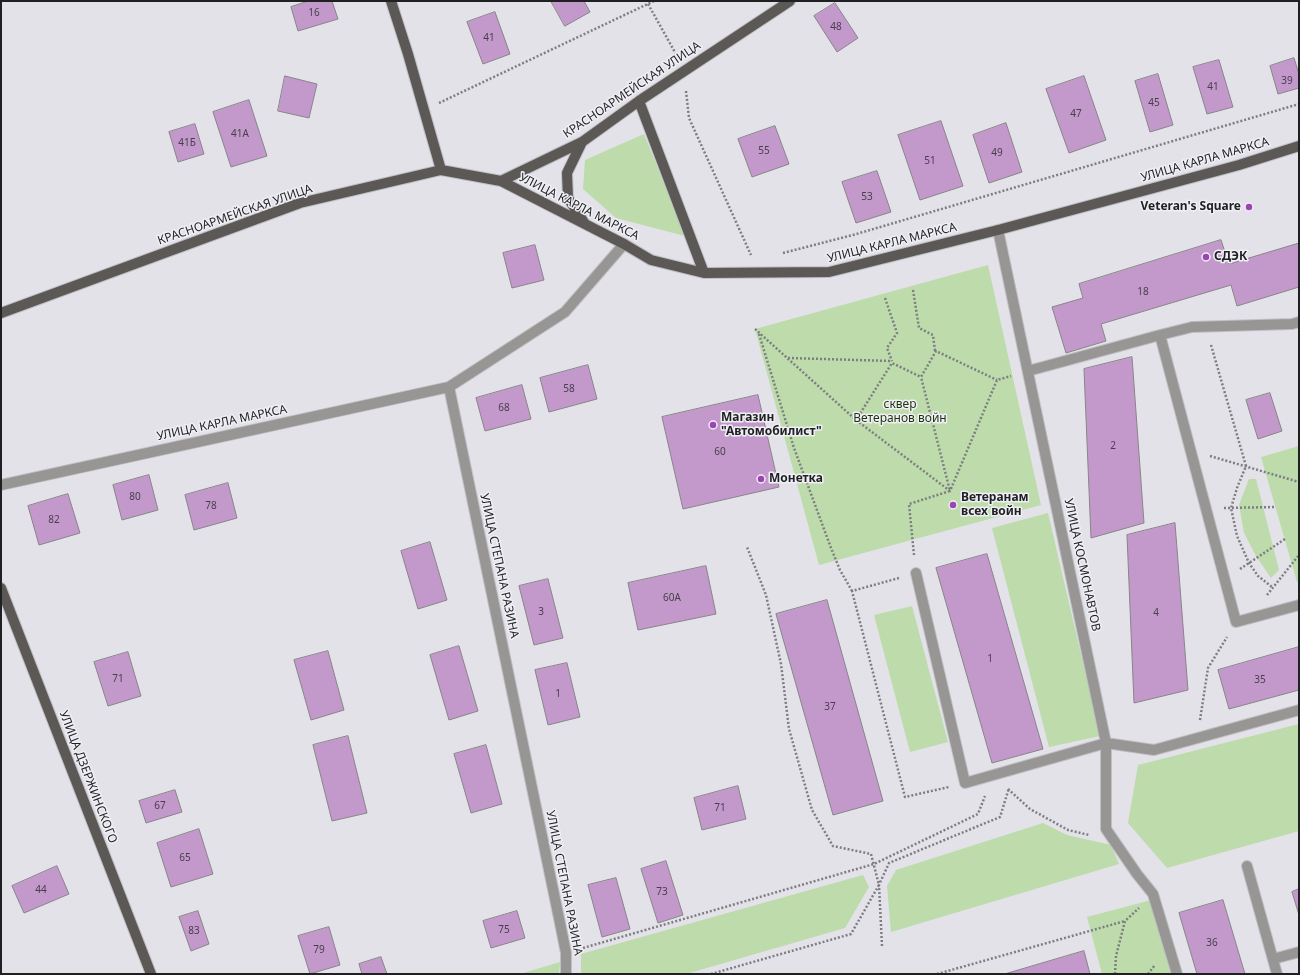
<!DOCTYPE html>
<html>
<head>
<meta charset="utf-8">
<style>
	body { margin:0 }
	#map { position:relative; width:1300px; height:975px; overflow:hidden; background:#e2e2e8; font-family:"Noto Sans",sans-serif }
	canvas { display:block }
	.frame { position:absolute; inset:0; border:2px solid #1f2022; pointer-events:none }
</style>
</head>
<body>
<div id="map">
<canvas width="1300" height="975"></canvas>
<div class="frame"></div>
</div>
<script>
const ctx = document.querySelector('canvas').getContext('2d');
ctx.lineJoin = 'round';
function fillPath(path, color) {
  ctx.fillStyle = color;
  ctx.fill(path, 'evenodd');
}
function strokePath(path, color, width, dash) {
  ctx.strokeStyle = color;
  ctx.lineWidth = width;
  ctx.lineCap = dash ? 'butt' : 'round';
  ctx.setLineDash(dash || []);
  ctx.stroke(path);
}
function drawText(font, color, halo, rows, align = 'center') {
  ctx.font = font + ' "Noto Sans",sans-serif';
  ctx.lineWidth = 3;
  ctx.setLineDash([]);
  ctx.textBaseline = 'middle';
  ctx.strokeStyle = halo;
  ctx.fillStyle = color;
  for (const [text, x, y, turn = 0] of rows) {
    ctx.save();
    ctx.translate(x, y);
    ctx.rotate((+turn || 0) * Math.PI / 180);
    ctx.textAlign = isNaN(turn) ? turn : align;
    if (halo) ctx.strokeText(text, 0, 0);
    ctx.fillText(text, 0, 0);
    ctx.restore();
  }
}
fillPath(new Path2D(`
	M644,134L685,236L616,218L583,189L585,160Z
	M988,265L1041,505L819,565L755,329Z
	M1299,446V581L1297,582L1261,457Z
	M1249,479H1256L1279,570L1271,578L1256,556L1244,533L1239,505Z
	M1048,513L1100,736L1049,747L992,528Z
	M912,606L948,742L910,752L874,615Z
	M1299,724V831L1167,868L1128,823L1138,765Z
	M1043,823L1067,835L1111,845L1119,864L891,932L887,886L896,870Z
	M863,875L869,887L845,928L686,974H581V954Z
	M1155,899L1175,974H1102L1087,917Z
	M560,962L559,974H520Z`), '#bddbab');
const building = new Path2D(`
	M309,1H332L338,19L298,31L291,7Z
	M551,1H584L590,12L565,26Z
	M835,3L858,38L837,52L814,16Z
	M495,12L510,54L483,64L467,22Z
	M1294,58L1299,74V88L1278,94L1270,66Z
	M1219,60L1233,107L1207,114L1193,67Z
	M1158,74L1173,125L1150,132L1135,81Z
	M285,76L317,84L309,118L278,111Z
	M1084,76L1106,140L1069,153L1046,89Z
	M249,100L267,156L231,167L213,112Z
	M941,121L963,186L920,200L898,135Z
	M1006,123L1022,172L989,183L973,135Z
	M195,124L204,154L178,162L169,132Z
	M775,126L789,164L752,177L738,139Z
	M877,171L891,212L856,223L842,182Z
	M1221,240L1229,264L1299,243V287L1237,306L1231,285L1101,324L1106,341L1066,353L1052,307L1083,298L1079,284Z
	M535,245L544,280L512,288L503,253Z
	M1132,357L1144,523L1091,538L1084,369Z
	M588,365L597,399L549,412L540,378Z
	M522,385L531,419L485,431L476,398Z
	M1270,393L1282,431L1258,439L1246,400Z
	M758,395L779,487L683,509L662,417Z
	M149,475L158,510L122,520L113,485Z
	M228,483L237,518L194,530L185,495Z
	M68,494L80,533L39,545L28,506Z
	M1175,523L1188,690L1134,703L1127,535Z
	M430,542L447,600L418,609L401,551Z
	M987,554L1043,749L992,763L936,568Z
	M706,566L716,614L638,630L628,583Z
	M548,579L563,638L534,645L519,586Z
	M827,600L883,801L833,815L776,614Z
	M459,646L478,711L449,720L430,655Z
	M1299,647V690L1229,709L1218,670Z
	M328,651L344,710L311,720L294,660Z
	M128,652L141,696L108,706L94,662Z
	M567,663L580,717L548,725L535,670Z
	M348,736L367,813L332,821L313,745Z
	M486,745L502,804L471,813L454,754Z
	M738,786L746,819L702,830L694,798Z
	M175,790L182,812L146,823L139,801Z
	M199,829L213,874L171,887L157,843Z
	M666,861L683,915L658,923L641,869Z
	M57,866L69,894L24,913L12,886Z
	M616,878L630,929L602,937L588,885Z
	M1299,889V915L1292,892Z
	M1223,900L1245,974H1197L1179,913Z
	M198,911L209,944L191,951L179,917Z
	M517,911L525,938L491,948L483,921Z
	M329,927L340,965L310,974L298,936Z
	M1084,951L1090,974H1005Z
	M381,957L387,974H362L359,964Z`);
fillPath(building, '#c399cb');
strokePath(building, '#888488', 1);
const service = new Path2D(`
	M998,230L1106,743V829L1137,874L1153,894L1177,974
	M1299,322L1292,324L1192,327L1160,335L1236,622L1299,605
	M1028,371L1160,335
	M916,573L965,783L1106,743L1154,750L1299,710
	M1247,866L1277,974
	M1273,959L1299,952`);
const minor = new Path2D(`
	M1,485L449,387
	M566,974V953L560,923L449,387L565,312L624,244`);
const primary = new Path2D(`
	M391,1L408,54L441,170
	M639,101L704,273
	M582,142L567,173L568,198L585,224
	M501,181L582,142L639,101L790,1
	M1,313L300,203L441,170L501,181L624,244L651,260L704,273L829,272L998,230L1239,165L1299,146
	M1,588L151,974`);
strokePath(service, '#bfbfc4', 12);
strokePath(minor, '#bfbfc4', 12);
strokePath(primary, '#bfbfc4', 12);
strokePath(new Path2D(`
	M648,4L677,56
	M686,91L689,118L751,255
	M439,103L654,1
	M783,253L853,235L1299,104
	M913,290L919,328L933,335L935,351
	M885,298L897,333L887,348L892,361
	M755,329L856,420L950,491L997,380L1011,376
	M759,334L794,448L831,548L840,570L852,591
	M1211,345L1246,466L1237,488L1231,508L1237,536L1249,563L1258,576L1272,587
	M788,358L892,361
	M856,420L892,363L921,377L936,351L997,380
	M1210,456L1299,482
	M1224,508L1276,507
	M914,555L909,504L950,491L921,377
	M1240,569L1285,539
	M899,578L852,591L905,797L949,787
	M1267,595L1299,555
	M1200,720L1208,668L1227,637
	M1008,789L1030,809L1068,830L1089,835
	M882,946L879,885L889,863L1000,817L1009,788
	M583,948L874,864L978,814L985,796
	M711,974L851,934L879,885L871,854L833,846L812,810L789,729L781,664L766,595L747,547
	M937,974L1125,921
	M1115,974L1116,956L1125,921L1139,908
	M1148,974L1155,965`), '#7e7e82', 2.5, [2, 2]);
strokePath(service, '#989694', 10);
strokePath(minor, '#989694', 10);
strokePath(primary, '#5b5855', 10);
for (const [x, y, r, color] of [
	[1249,207,4,"#9b45b2"],
	[1206,257,4,"#9b45b2"],
	[713,425,4,"#9b45b2"],
	[761,479,4,"#9b45b2"],
	[953,505,4,"#9b45b2"]
]) {
  const dot = new Path2D();
  dot.arc(x, y, r, 0, 2 * Math.PI);
  ctx.fillStyle = color;
  ctx.fill(dot);
  strokePath(dot, '#efeff5', 1.5);
}
drawText('10px', '#483e4c', null, [
	["16",314,13],
	["48",836,27],
	["41",489,38],
	["39",1287,81],
	["41",1213,87],
	["45",1154,103],
	["47",1076,114],
	["41А",240,134],
	["41Б",187,143],
	["55",764,151],
	["49",997,153],
	["51",930,161],
	["53",867,197],
	["18",1143,292],
	["58",569,389],
	["68",504,408],
	["2",1113,446],
	["60",720,452],
	["80",135,497],
	["78",211,506],
	["82",54,520],
	["60А",672,598],
	["3",541,612],
	["4",1156,613],
	["1",990,659],
	["71",118,679],
	["35",1260,680],
	["1",558,694],
	["37",830,707],
	["67",160,806],
	["71",720,808],
	["65",185,858],
	["44",41,890],
	["73",662,892],
	["75",504,930],
	["83",194,931],
	["36",1212,943],
	["79",319,950]
]);
drawText('12px', '#1f2022', '#efeff5', [
	["КРАСНОАРМЕЙСКАЯ УЛИЦА",632,90,-34],
	["УЛИЦА КАРЛА МАРКСА",1205,160,-16],
	["УЛИЦА КАРЛА МАРКСА",579,207,27],
	["КРАСНОАРМЕЙСКАЯ УЛИЦА",235,215,-19],
	["УЛИЦА КАРЛА МАРКСА",892,243,-14],
	["УЛИЦА КАРЛА МАРКСА",222,423,-12],
	["УЛИЦА КОСМОНАВТОВ",1082,565,78],
	["УЛИЦА СТЕПАНА РАЗИНА",499,566,78],
	["УЛИЦА ДЗЕРЖИНСКОГО",88,777,69],
	["УЛИЦА СТЕПАНА РАЗИНА",564,883,79]
]);
drawText('bold 12px', '#1f2022', '#efeff5', [
	["Veteran's Square",1241,207,"right"],
	["СДЭК",1214,257],
	["Магазин",721,418],
	["\"Автомобилист\"",721,432],
	["Монетка",769,479],
	["Ветеранам",961,498],
	["всех войн",961,512]
], 'left');
drawText('12px', '#1d330b', '#efeff5', [
	["сквер",900,405],
	["Ветеранов войн",900,419]
]);
</script>
</body>
</html>
